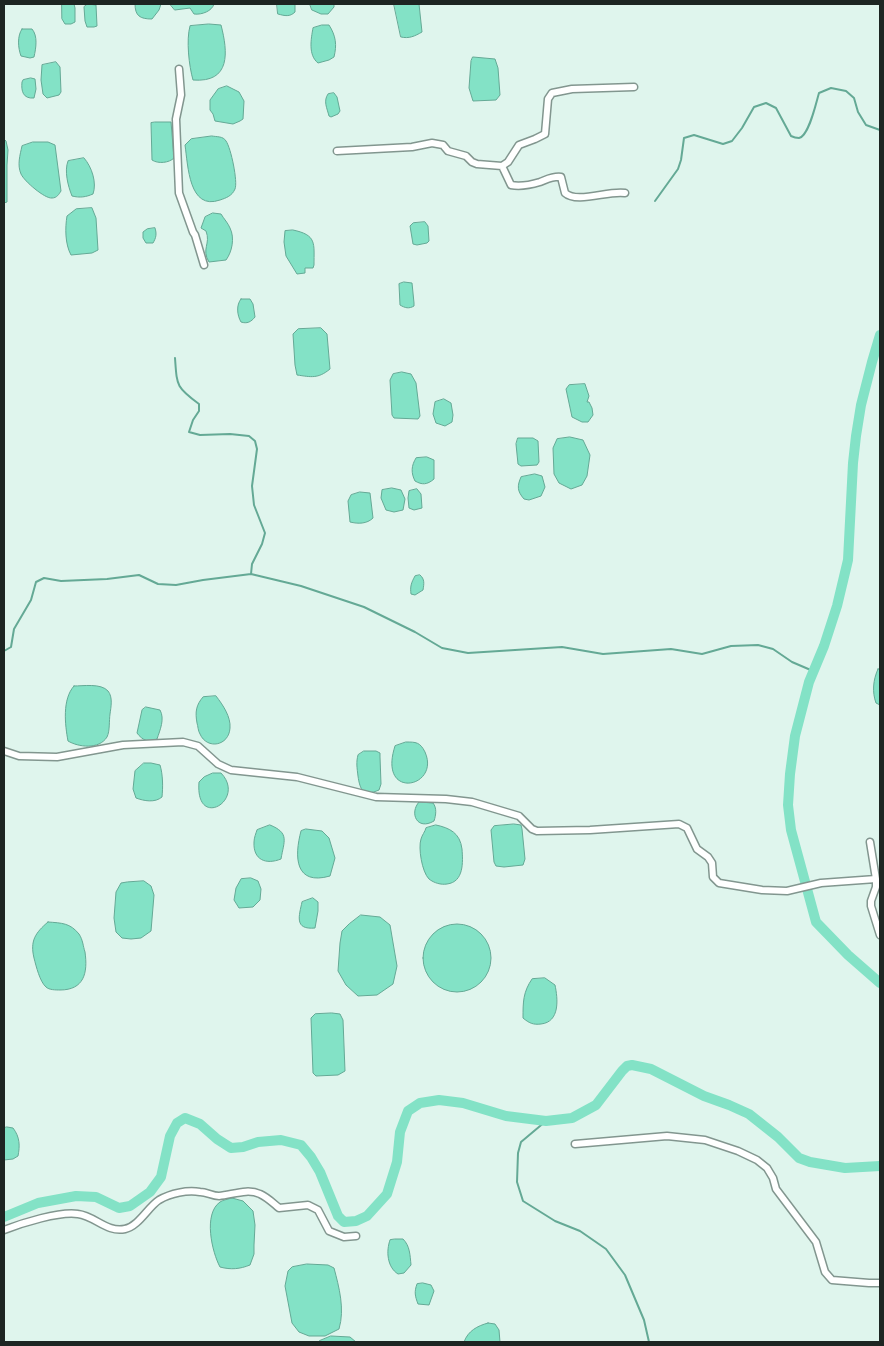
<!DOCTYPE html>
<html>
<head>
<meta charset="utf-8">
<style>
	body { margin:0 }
	#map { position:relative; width:884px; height:1346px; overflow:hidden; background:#dff5ed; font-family:"Fira Sans Condensed",sans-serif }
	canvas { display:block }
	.frame { position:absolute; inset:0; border:5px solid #1d2522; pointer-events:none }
</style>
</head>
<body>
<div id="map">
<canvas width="884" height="1346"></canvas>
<div class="frame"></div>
</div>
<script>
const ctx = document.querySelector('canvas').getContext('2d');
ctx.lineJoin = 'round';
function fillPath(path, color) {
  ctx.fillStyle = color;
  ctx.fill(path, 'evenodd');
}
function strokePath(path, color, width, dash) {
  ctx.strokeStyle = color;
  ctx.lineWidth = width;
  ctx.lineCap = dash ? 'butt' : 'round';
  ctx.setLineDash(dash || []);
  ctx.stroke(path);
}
const water = new Path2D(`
	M62,4H74L75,8V22L71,24H65L62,19Z
	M88,4L96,5L97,26L94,27H87L85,21L84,7Z
	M135,4H161L159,10L152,19C140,19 135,16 135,4Z
	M170,4H214C212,11 202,15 194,14L190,8L175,10Z
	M277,4H295V12C290,17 285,16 278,14Z
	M310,4H334V7L328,14H321L312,10Z
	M394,4H419L422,32C415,36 409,39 401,37Z
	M209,24L221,25C228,52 231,83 193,80C189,66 186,40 190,26Z
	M322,25H329C336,36 337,45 334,57L329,60L318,63C308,55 311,39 313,28Z
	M22,29H32C38,36 36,48 34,57L30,58L21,56C18,48 17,36 22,29Z
	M473,57L495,59L498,68L500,95L496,100L473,101L469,88L471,61Z
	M56,62L60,67L61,92L59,95L47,98L43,94L41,80L42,65Z
	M31,78L35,79L36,89L34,98C23,99 21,91 22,82L23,80Z
	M227,86L239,92L244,101L243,119L240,121L233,124L215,121L213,114L210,110V100L218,89Z
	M334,93L337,97L340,111L338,114L331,117L329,116C327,108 323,101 328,94Z
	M155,122H171L174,158C169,163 158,164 152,160L151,123Z
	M212,136C217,137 223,136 226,141C231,148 238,182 235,189C232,196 226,198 220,200C189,211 188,166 185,145L191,139Z
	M4,139L6,141L8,150L7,165V202L4,203Z
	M33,142H48L55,145L61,191C59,194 57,198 52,198C45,199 24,181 21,174C17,165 20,155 22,146Z
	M84,158C92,167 97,183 93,194C86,197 80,198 72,196C68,186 64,171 68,161Z
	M92,208L96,218L98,250L92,253L71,255C65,244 65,228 67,216L76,209Z
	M213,213L221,214C224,219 228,223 230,228C235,238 232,252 226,260L209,262C201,249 211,244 206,231L201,228L205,217Z
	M425,222L428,226L429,241L427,243L417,245L413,244L410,226L413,223Z
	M155,228C157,234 156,238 153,243H146L143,238V232L147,229Z
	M293,230C317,235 314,243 314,265L313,268H305V273L297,274L286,256L284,242L285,231Z
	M404,282L412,283L414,303V306C409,309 405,308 400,305L399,284Z
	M241,299H250L253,304L255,317C251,322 247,324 241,322C237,315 236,305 241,299Z
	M321,328L327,334L330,369C318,379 311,377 297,375L295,365L293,334L298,329Z
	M402,372L411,374L416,383L420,416L418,419L394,418L392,415L390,380L393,374Z
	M585,384L589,396L587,402H589L592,408L593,415L588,422H582L572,417L566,389L569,385Z
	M444,399L451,403L453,415L452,422L445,426L436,423L433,414L435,402Z
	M570,437L583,440L590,455L587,476L582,485L571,489L559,483L554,474L553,448L557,439Z
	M518,438H533L538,441L539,462L537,465L521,466L518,464L516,444Z
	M427,457L434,460V479C427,485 422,485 415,481C411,473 411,466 416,458Z
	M535,474L542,476L545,487L541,496L529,500L524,499C517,491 517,486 521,477Z
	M392,488L401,490L405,499L403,510L394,512L386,510L381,498L382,490Z
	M417,489L421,494L422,508L414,510L409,508L408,498L409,491Z
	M360,492L370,493L373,518C367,524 358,524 350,522L348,501L351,495Z
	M420,575C425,579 424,584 423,590L415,595L411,594C410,587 411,583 415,576Z
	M878,669H880V705L876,703C872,692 873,680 878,669Z
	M74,686C83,686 101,683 108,691C113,697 111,707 110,714C109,721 110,731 107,737C99,750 78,747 68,741C65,725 62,699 74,686Z
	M216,696C223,705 231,717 230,728C229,746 207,750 200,734C198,731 198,726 197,723C195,712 196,705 203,697Z
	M146,707L160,710C165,719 160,730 157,739C150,744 142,740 137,733L142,710Z
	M406,742C416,742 420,742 425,752C441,788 377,801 395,746Z
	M364,751H376L380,753V757L381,784L379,790C363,797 360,790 358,776C357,768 356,762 358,755Z
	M144,763H151L160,765C163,775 163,787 162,797C155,803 144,801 136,798L133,789L135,771Z
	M213,773H221C247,800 195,831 199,782L204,777Z
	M419,802L433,803C437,808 436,815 434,821C417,831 409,813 419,802Z
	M514,824L521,825L522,829L525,859L523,865L504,867L496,866L494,862L491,830L494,826Z
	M270,825C290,833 284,841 281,859C266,865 253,860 254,842C254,838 256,833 257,830Z
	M436,825C450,828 460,833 462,849C463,862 464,882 447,884C441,885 434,883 429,879C422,872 418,848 421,839C422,835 425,832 426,828Z
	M306,829L322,831L329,838L335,858L330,876C295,886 294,857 301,831Z
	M251,878L258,881L261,889L260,900L253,907L239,908L234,900L236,888L241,879Z
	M144,881L151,886L154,895L151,931L141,938L131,939L122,938L116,932L114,918L116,892L121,883L127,882Z
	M313,898L318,902V911L315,928C294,930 299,916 302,902Z
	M361,915L380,917L390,925L397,966L393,984L377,995L358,996L346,985L338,971L340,943L342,931L349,924Z
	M48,922C62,923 70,923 79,934C83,940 83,946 85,952C88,973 84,990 60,990C56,990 49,990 46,987C40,982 36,966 34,958C30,941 35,933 48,922Z
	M423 958a34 34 0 1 1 68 0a34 34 0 1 1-68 0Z
	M545,978L555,985C558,999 560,1022 541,1024C533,1025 529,1023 523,1018C523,1002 523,992 532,979Z
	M332,1013L340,1014L343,1020L345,1071L338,1075L316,1076L313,1073L311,1018L315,1014Z
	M7,1127L13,1128C20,1137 20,1146 18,1156L13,1159L4,1160V1128Z
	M232,1198L243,1201L253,1211L255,1225L254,1245V1254L250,1265C240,1269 231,1270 220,1267C212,1252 203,1214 220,1202C223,1200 228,1199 232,1198Z
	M395,1239H403C410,1246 410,1255 411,1265L404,1273L398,1274C387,1267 386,1251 390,1240Z
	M307,1264L328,1265L334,1268C339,1287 345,1309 339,1329L325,1336H309L299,1332L292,1323L285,1286L288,1271L292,1267Z
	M423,1283L431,1285L434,1291L429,1305L418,1304C415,1296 414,1292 417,1284Z
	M488,1323L495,1324L499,1330L500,1342H464C468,1331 477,1326 488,1323Z
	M331,1336L350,1337L356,1342H318L319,1341Z`);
fillPath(water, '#83e2c6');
strokePath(water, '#64a995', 1);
strokePath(new Path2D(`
	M655,201L678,169L681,160L684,138L694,135L723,144L732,141L742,128L754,107L766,103L776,108L791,136C793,137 796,138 799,138C809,136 816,103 819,93L831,88L846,91L854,98L858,112L866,125L880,130
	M175,358C177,386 176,387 199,404V411L193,420L189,432L200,435L230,434L249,436L255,441L257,449L252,486L254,505L265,533L262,544L252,564L251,574
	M4,651L11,647L14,629L31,600L36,582L44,578L61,581L107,579L139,575L158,584L176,585L203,580L251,574L301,586L364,607L415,632L442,648L468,653L562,647L603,654L671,649L702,654L731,646L758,645L773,649L792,662L813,671
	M546,1121L521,1142L518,1153L517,1182L523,1201L555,1221L580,1231L606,1249L625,1275L644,1320L649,1342`), '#64a995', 2);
strokePath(new Path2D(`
	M880,335L872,362L861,405L856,436L853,463L848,560L837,606L824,646L809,682L795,736L790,774L788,805L791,830L816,922L848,955L880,983
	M4,1217L38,1203L76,1196L96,1197L119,1208L130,1206L150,1192L161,1177L170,1136L177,1123L185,1118L200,1124L217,1139L231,1148L243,1147L258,1142L281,1140L301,1145L311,1157L320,1172L338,1216L344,1222L356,1221L367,1216L387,1194L397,1162L400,1132L408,1111L420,1103L439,1100L463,1103L506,1116L546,1121L572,1118L596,1105L622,1071L627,1066L632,1065L651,1069L704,1096L729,1105L749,1114L778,1137L799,1158L810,1162L845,1168L880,1166`), '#83e2c6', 10);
const minor = new Path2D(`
	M179,69L181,95L176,119L179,193L193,232L195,235L204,265
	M337,151L412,147L432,143L443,145L448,151L466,156L472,162L477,164L502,166L508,162L519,145L535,139L545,134L548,99L552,93L572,89L634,87
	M502,166L511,185C521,187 530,185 540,182C548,179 553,176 561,177L565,193C577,204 609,190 625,193
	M4,751L19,756L57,757L123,745L183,742L198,746L218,764L231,770L297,777L376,797L446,799L472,802L519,816L532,829L537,831L590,830L679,824L687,828L697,849L708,857L712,863L713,877L719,883L762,890L787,891L821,883L876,879
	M870,842L876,879V887L871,901V906L880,935
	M575,1144L667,1136L705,1140L738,1151L757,1160L767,1168L773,1178L776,1189L816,1242L825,1272L832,1280L869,1283H880
	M4,1230C22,1223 60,1211 78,1214C95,1216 107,1233 125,1229C139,1226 148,1207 159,1200C171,1193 187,1190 200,1192C207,1192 212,1196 219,1196C232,1195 247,1188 260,1194C267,1197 273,1203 279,1208L308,1205L318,1210L329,1231L344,1237L356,1236`);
strokePath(minor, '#82968f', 9);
strokePath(minor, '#fff', 6);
</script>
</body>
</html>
